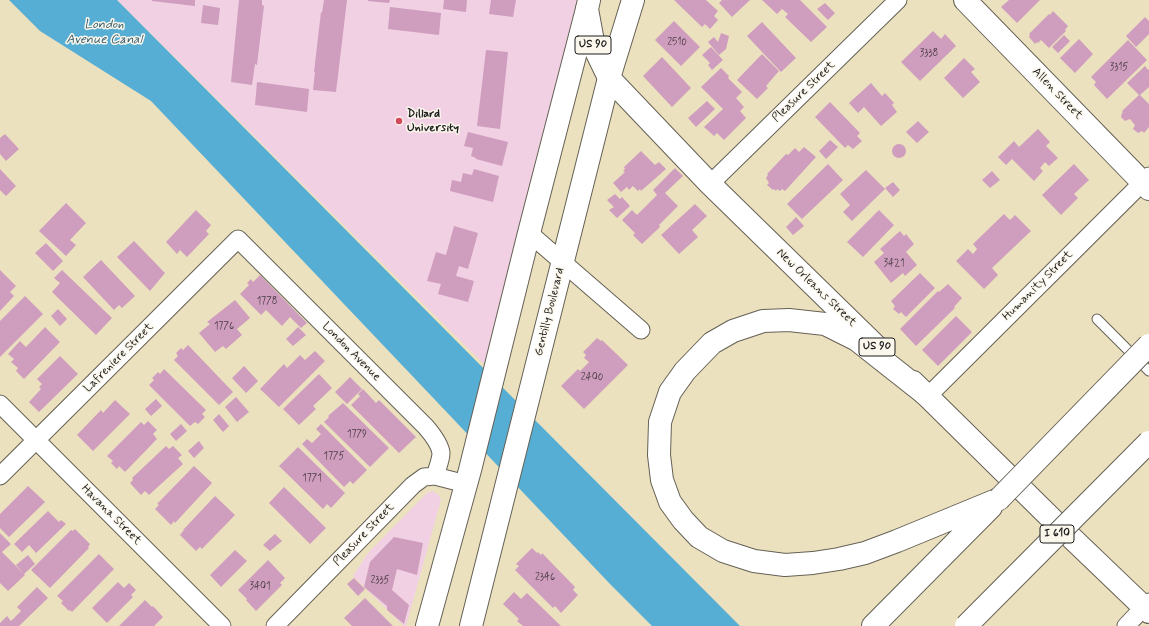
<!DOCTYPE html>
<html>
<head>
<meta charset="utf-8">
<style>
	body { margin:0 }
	canvas { display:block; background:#ece1bf }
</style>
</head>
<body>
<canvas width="1149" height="626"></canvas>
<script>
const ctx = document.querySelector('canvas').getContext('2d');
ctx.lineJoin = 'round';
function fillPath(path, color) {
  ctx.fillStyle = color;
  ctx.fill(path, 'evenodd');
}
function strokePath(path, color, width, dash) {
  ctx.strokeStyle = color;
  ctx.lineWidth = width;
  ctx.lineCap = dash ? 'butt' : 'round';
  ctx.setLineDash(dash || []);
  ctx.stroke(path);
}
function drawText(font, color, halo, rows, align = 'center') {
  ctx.font = font + ' Mynerve,sans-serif';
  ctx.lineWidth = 3;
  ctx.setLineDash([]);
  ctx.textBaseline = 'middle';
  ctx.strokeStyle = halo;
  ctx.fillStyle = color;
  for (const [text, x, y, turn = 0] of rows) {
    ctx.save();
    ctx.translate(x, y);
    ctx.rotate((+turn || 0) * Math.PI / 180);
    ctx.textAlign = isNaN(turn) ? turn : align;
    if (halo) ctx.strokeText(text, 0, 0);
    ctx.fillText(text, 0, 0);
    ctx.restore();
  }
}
fillPath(new Path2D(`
	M117,0H589L493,373Z
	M433,491L439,495L441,500L406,626H404L353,576L368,553L427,493Z`), '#f1d0e3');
fillPath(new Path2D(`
	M9,0H117L740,626H652L610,584L151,101L40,31Z`), '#57aed4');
fillPath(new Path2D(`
	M152,0H195V6L152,1Z
	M239,0H262V5L264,6L257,65L255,64L252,85L231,82Z
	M324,0H347L336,92L313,90L315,72H314L321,12L322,13Z
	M368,0H390L389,3L368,1Z
	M444,0H467L466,12L443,9Z
	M491,0H516L513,17L489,14Z
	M674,0H706L718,11L714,16L718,20L710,29L705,24L702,27Z
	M722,0H750L732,17L719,3Z
	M762,0H800L827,27L811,42L785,17L788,14L782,9L777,14Z
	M1009,0H1040L1017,23L1001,7Z
	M825,3L835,13L828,20L817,9Z
	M203,5L220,8L218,25L201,23Z
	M390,7L441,13L439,35L388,29Z
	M1053,11L1068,26L1065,30L1066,31L1049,48L1041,40L1038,43L1037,42L1035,44L1029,37L1030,35L1029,34L1049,14L1050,15Z
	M1145,17L1149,21V34L1136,47L1126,36Z
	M674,21L700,47L681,66L655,40Z
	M762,22L796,58L781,72L747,36Z
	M933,31L941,39L945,34L956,46L920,81L901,62Z
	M721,33L729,36L726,49L719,55L708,42L714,37L718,42Z
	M1064,35L1070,41L1058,53L1052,47Z
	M1079,39L1093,54L1075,73L1060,58Z
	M1128,40L1147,60L1107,99L1094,85L1096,82L1091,77Z
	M711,47L723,60L712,70L708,65L710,63L702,55Z
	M486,50L508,52L500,129L477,126Z
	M762,54L779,71L766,86L768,88L757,99L737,80Z
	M662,57L691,88L672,107L643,76Z
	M964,58L975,69L971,72L980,82L963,98L944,78Z
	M1145,66L1148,70L1149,69V87L1140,95L1149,104V127L1144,133L1142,131L1138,133L1133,129L1135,125L1130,119L1125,121L1121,117L1122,113L1123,112L1122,111L1139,95L1127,83Z
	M721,68L729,76L728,78L742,92L736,98L744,107L740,111L746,118L724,140L717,133L714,136L704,127L723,109L701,87Z
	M257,82L309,89L307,112L255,105Z
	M871,83L882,96L885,93L894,103L892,105L897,112L881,126L864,107L858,113L849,103Z
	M707,101L715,109L696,127L688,118Z
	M830,102L860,133L857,136L862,141L853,149L848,145L845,148L815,117Z
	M918,121L929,132L917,143L906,132Z
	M1038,129L1050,142L1046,146L1058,158L1049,166L1045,162L1040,168L1043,171L1034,181L1012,159L1006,165L998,157L1014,141L1019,147Z
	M468,132L508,142L502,166L476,159V158L471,156L473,148L464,146Z
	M5,134L19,149L6,161L0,154V138Z
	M830,140L838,147L826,159L819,151Z
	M892 151a7 7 0 1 1 14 0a7 7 0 1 1-14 0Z
	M804,147L816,157L785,191L782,189L780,191L777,189L776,191L774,189L773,190L767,185L769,183L766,178L768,175L767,174L786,154L788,155L795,148L799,152Z
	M641,151L655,165L659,162L666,169L641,191L640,189L638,191L633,186L629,190L627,187L621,192L613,183L625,172L623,171L625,169L624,167Z
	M828,164L843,180L802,219L787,204Z
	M1074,164L1089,180L1074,194L1078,198L1061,215L1042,195Z
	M675,168L683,176L665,193L678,206L659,225L660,227L642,244L633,235L635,233L622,220L632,210L637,215L657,195L653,190Z
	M0,169L16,186L6,196L0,190Z
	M474,169L499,176L493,202L450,191L452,180L461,182L463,173L472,175Z
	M866,170L885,189L852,221L843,212L850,205L840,194Z
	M992,171L1000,180L990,188L982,180Z
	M893,182L900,190L893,197L885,188Z
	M615,194L620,199L622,197L630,206L617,218L609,210L614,207L607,200Z
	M66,203L86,223L70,240L76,245L66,256L39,231Z
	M695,204L707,216L692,230L698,237L679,254L661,235Z
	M196,210L211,225L206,231L209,234L187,257L180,250L177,254L166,242Z
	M879,210L894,225L863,257L847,242Z
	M1004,214L1010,220L1015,215L1031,231L992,268L998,275L984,289L956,261L968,249L973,254L977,249L973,244Z
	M796,217L804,226L793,235L786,227Z
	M454,226L478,233L468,269L459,266L456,276L474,281L468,302L438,294L441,284L427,281L436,252L446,255Z
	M900,231L904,236L906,234L914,244L906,252L917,265L905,276L903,273L891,283L874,262L884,253L880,249Z
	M134,241L165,273L150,291L117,257Z
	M46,243L63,261L53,271L35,253Z
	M101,260L135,296L122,308L119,305L114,310L83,277Z
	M0,270L16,286L10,292L14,296L0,311Z
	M62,270L112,318L96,335L52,292L60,283L54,278Z
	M920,273L935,288L906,317L901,312L899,314L893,309L895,306L891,301Z
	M260,275L307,323L301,328L290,317L282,326L266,310L261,315L240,294L249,285L247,283L251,279L253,282Z
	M948,284L962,298L954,307L955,308L916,346L900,329L938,291L939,292Z
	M25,296L43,314L0,357V321Z
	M235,300L250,318L237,329L242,335L226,349L223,346L215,352L199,333L210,324L207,322Z
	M58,309L67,319L60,326L51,316Z
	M956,316L972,332L938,366L922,350Z
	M45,327L60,342L24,379L16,371L18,368L11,362L14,359L8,354L20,341L26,347Z
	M298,327L306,335L293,346L286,339Z
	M597,338L601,341L602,340L628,365L584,409L561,386L578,369L580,371L589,362L584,358L586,355L583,352Z
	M188,345L233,392L219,405L174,360L178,356L176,353L181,348L183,350Z
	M315,351L325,361L279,407L260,389L284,364L287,368L300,355L305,360Z
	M60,356L78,374L39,412L29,402L41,389L39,387L42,384L37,379Z
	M244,366L258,381L246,393L232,378Z
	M164,369L206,410L202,414L205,417L198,424L195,422L190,426L149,385L154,380L152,378L158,372L160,374Z
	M319,374L332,388L313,406L316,409L299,425L283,409Z
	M350,377L362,389L347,404L335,392Z
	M363,389L376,403L379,400L416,437L399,453L351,405L360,396L358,394Z
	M236,397L249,412L237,422L225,407Z
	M156,399L162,406L151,416L145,409Z
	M115,400L130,414L93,451L77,435L101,410L103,413Z
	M343,403L389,448L370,467L324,422L329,417L328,416Z
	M219,414L229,426L223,432L213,420Z
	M148,421L157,430L153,434L157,439L125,472L119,466L117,469L111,463L113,461L107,456L141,422L144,425Z
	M181,424L187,431L176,441L170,434Z
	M321,424L367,470L353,484L350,481L344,487L302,444L307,439L312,443L321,434L316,429Z
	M199,441L204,448L194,458L188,451Z
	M166,446L169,449L173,446L182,455L178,458L183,464L149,495L145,491L141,495L130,483L133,480L132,478Z
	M298,447L345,493L331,508L327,504L323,509L279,466Z
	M194,466L212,483L175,523L174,521L171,525L155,509L159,505L157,504Z
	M28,486L45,502L9,537L0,528V514Z
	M284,487L326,528L310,544L269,503Z
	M215,496L235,515L202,549L200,547L196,551L180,535L184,530H183Z
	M48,511L59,522L61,520L66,524L36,553L29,545L22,552L14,544Z
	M75,529L90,544L88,547L89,548L50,588L31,570L71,530L73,531Z
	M0,533L11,544L2,552L25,575L8,591L0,583Z
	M275,534L282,541L270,551L263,545Z
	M394,537L423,543L417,575L397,569L392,590L409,605L404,624L387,610V606L364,587L370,562Z
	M532,548L537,553L538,552L541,555L542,553L575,587L573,590L578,595L561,613L555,606L553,608L515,570L519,566L516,564Z
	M235,550L247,561L221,587L210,575Z
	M99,554L114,569L72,612L70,610L69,611L61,603L63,601L57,596Z
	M28,555L35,564L24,574L16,565Z
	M268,560L285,578L280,583L282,585L256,611L246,600L247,599L238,590Z
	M354,578L365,589L358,596L347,584Z
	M118,582L124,588L129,583L136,590L131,595L133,597L107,623L92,608Z
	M37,587L48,598L19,626H0V623L7,616L11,621L21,611L17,607Z
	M514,592L521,599L527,593L561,626H523L517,621L519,619L503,604Z
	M365,598L393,626H352L344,618Z
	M145,600L152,607L153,606L163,617L154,626H119Z`), '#cf9dbd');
const lane = new Path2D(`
	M1097,319L1149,371`);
const street = new Path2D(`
	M710,184L898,0
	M529,233L641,330
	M928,396L1149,176
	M0,404L222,626
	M0,476L238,239L426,427C432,434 440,444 441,453C441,460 437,469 435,476
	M275,626L413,485L424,477L435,476L466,484
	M1126,626L1149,602`);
const secondary = new Path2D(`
	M427,626L470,470L529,233L587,9
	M471,626L609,78L633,0`);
const primary = new Path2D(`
	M589,0L587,9L594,47L609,78L710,184L879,349
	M965,0L1149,189
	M913,382L1054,521L1149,612`);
const highway = new Path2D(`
	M928,396L857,340L825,324L789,320L763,321L733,331L712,343L685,371L670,392L660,422L659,455L662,480L670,502L683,520L699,537L723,551L754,561L785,565L813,563L839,559L865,553L897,541L999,499
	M873,626L991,507`);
strokePath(lane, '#656155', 11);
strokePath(street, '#656155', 19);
strokePath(secondary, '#656155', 24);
strokePath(primary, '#656155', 24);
strokePath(highway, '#656155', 24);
strokePath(lane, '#fff', 9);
strokePath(street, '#fff', 17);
strokePath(secondary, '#fff', 22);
strokePath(primary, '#fff', 22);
strokePath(highway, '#fff', 22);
const highwayBridge = new Path2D(`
	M999,499L1149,345
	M966,626L1149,442`);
strokePath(highwayBridge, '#656155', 24, []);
strokePath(highwayBridge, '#fff', 22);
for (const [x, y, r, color] of [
	[399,121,4,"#d1495b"]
]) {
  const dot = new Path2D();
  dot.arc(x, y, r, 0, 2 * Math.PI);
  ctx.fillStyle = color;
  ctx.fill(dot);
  strokePath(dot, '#fbf7ec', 1.5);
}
drawText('10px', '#493c44', null, [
	["2510",677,43],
	["3338",929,54],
	["3315",1119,68],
	["3421",894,264],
	["1778",267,302],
	["1776",224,327],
	["2400",592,378],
	["1779",357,435],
	["1775",334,457],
	["1771",312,479],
	["2346",545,578],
	["2335",380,581],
	["3401",260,587]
]);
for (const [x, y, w] of [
	[593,45,36],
	[877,347,36],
	[1057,534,34]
]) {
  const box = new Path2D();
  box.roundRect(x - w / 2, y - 9, w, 18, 3);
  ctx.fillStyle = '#fbf7ec';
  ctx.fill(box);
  strokePath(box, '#1c1c1c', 1);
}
drawText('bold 11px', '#1c1c1c', null, [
	["US 90",593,45],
	["US 90",877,347],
	["I 610",1057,534]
]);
drawText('12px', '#1c1c1c', '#fbf7ec', [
	["Pleasure Street",804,92,-44],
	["Allen Street",1057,94,46],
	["Humanity Street",1038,286,-45],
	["New Orleans Street",816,288,44],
	["Gentilly Boulevard",550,312,-76],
	["London Avenue",351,352,45],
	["Lafreniere Street",119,358,-45],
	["Havana Street",111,515,45],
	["Pleasure Street",364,535,-46]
]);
drawText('bold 12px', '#1c1c1c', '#fbf7ec', [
	["Dillard",407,114],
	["University",407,128]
], 'left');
drawText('italic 13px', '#375e6f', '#fbf7ec', [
	["London",104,25],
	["Avenue Canal",104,40]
]);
</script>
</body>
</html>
